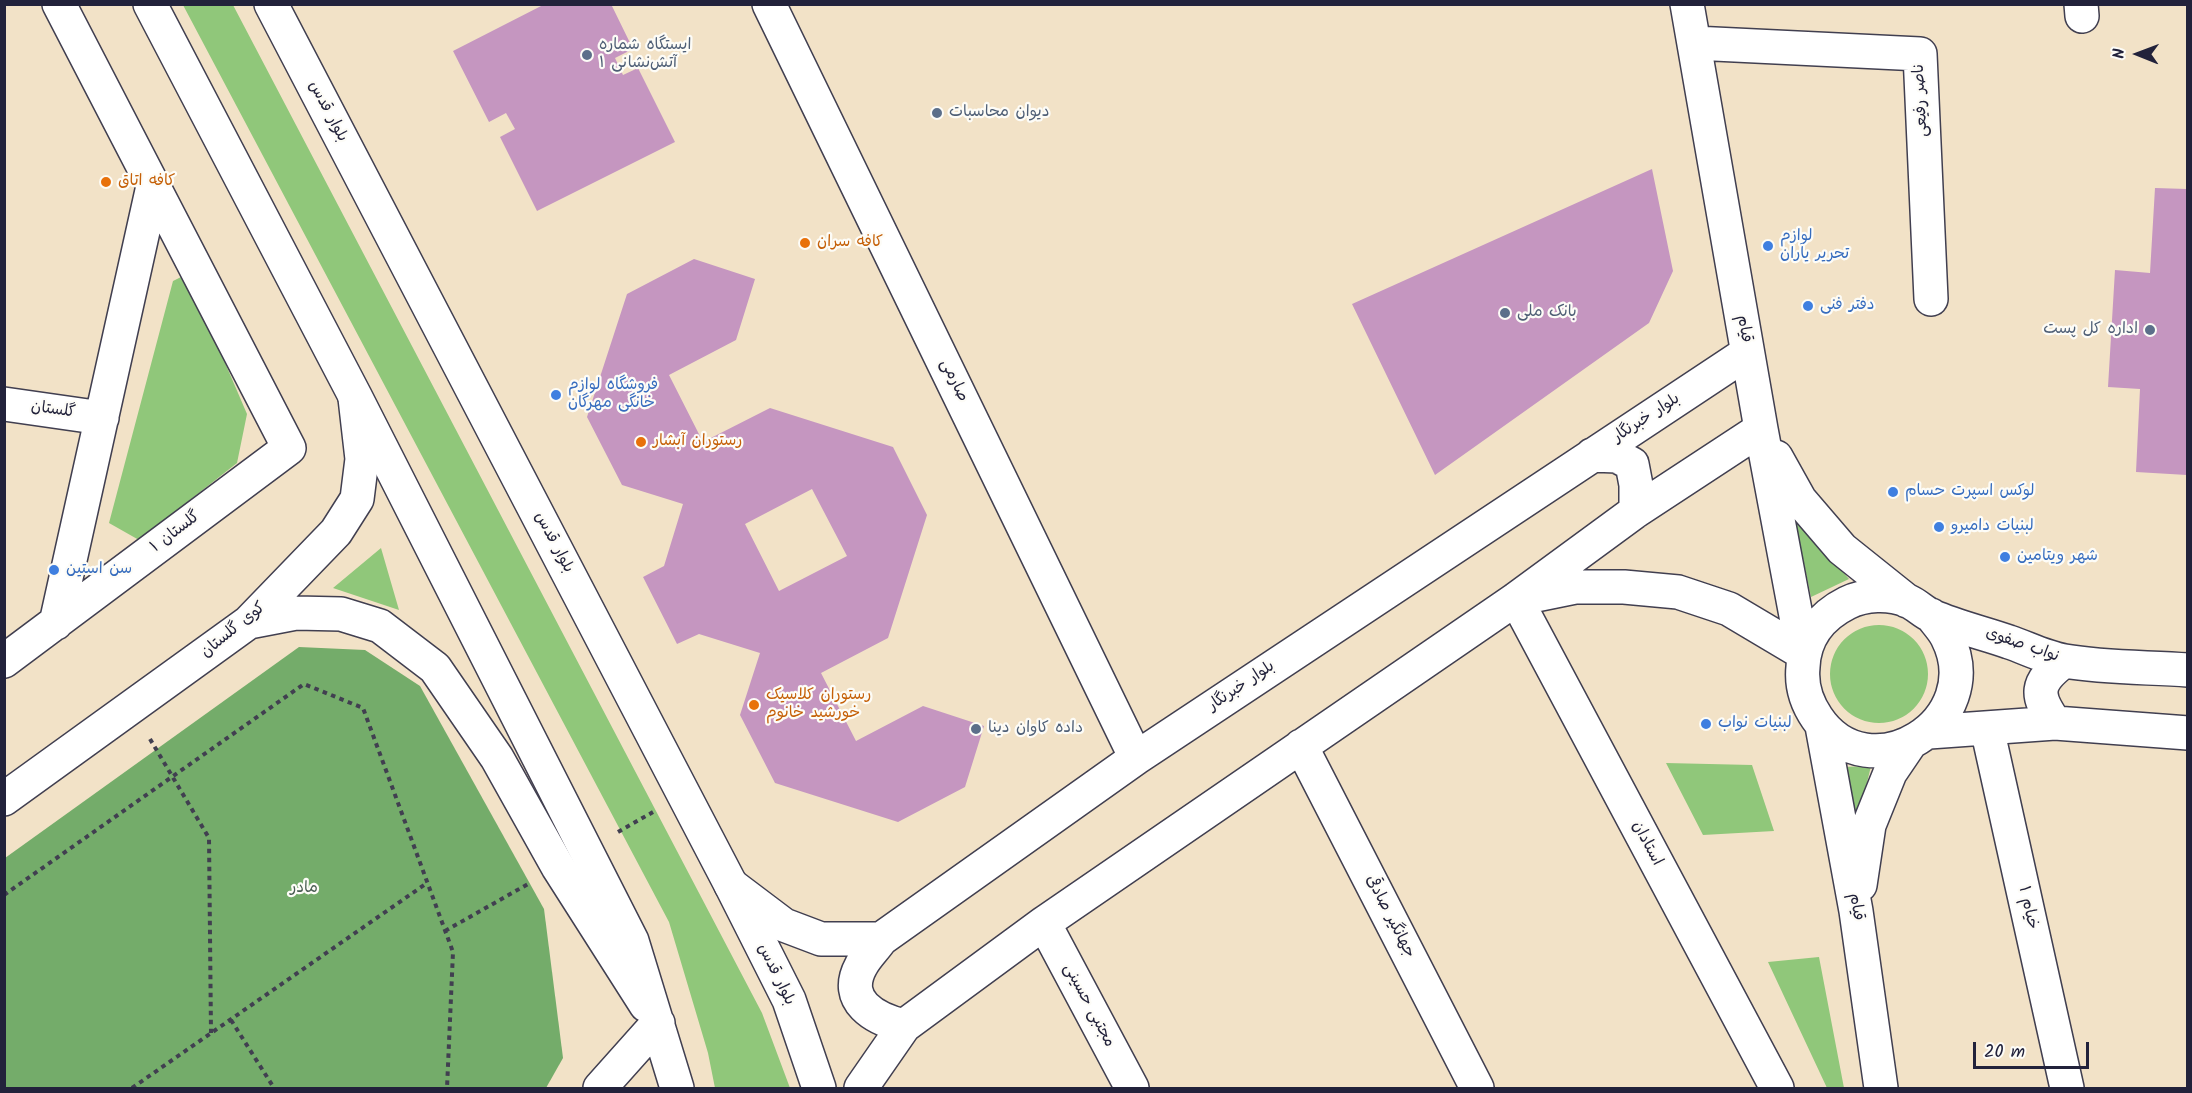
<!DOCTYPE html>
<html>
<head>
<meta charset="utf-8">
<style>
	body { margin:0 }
	#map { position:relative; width:2192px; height:1093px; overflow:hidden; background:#f2e2c7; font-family:Kalam,sans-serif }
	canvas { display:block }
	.frame { position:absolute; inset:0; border:6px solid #22223b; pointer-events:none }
	.north { position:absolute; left:2108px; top:24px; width:60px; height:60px; -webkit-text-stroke:4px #fdfcf7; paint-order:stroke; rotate:271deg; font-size:16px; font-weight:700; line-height:24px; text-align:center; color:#22223b }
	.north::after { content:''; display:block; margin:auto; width:21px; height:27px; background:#22223b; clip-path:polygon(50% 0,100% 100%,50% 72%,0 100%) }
	.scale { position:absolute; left:1973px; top:1042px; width:116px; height:27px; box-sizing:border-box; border:3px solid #22223b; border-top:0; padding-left:8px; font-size:18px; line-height:21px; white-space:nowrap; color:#22223b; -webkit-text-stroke:4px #fdfcf7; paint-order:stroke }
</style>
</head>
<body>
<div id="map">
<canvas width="2192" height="1093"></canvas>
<div class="frame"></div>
<div class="north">N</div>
<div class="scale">20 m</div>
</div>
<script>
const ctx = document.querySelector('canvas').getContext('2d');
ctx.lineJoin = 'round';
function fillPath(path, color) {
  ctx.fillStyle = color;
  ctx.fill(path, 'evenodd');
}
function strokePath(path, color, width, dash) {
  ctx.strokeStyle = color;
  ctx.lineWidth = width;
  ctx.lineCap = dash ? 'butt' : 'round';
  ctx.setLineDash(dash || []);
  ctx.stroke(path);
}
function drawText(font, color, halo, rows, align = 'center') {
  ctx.font = font + ' Kalam,"Playpen Sans Arabic",sans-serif';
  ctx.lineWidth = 4.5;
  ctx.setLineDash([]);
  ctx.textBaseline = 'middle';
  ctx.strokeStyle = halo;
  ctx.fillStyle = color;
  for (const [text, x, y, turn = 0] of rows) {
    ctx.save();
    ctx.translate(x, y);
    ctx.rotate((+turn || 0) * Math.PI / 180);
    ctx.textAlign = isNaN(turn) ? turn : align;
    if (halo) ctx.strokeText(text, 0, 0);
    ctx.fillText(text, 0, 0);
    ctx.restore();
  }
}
fillPath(new Path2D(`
	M183,5H233L762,1013L790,1088H715L708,1053L669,922Z
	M187,274L247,414L237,463L139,540L109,523L173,281Z
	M1794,515L1849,579L1811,597Z
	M381,548L399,610L333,588Z
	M1830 674a49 49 0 1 1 98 0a49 49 0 1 1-98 0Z
	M1666,763L1752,765L1774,831L1703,835Z
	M1871,766L1853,841L1842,767Z
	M1819,957L1844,1088H1827L1768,962Z`), '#90c77a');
fillPath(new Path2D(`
	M299,647L365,650L420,686L544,909L563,1058L546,1088H5V858Z`), '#74ac6a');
fillPath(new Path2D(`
	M545,4H611L633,49L615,58L623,75L638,68L675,142L537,211L500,137L515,129L506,113L489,122L453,51Z
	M1652,169L1673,271L1649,323L1435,475L1352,304Z
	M2155,188L2187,189V475L2136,472L2140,389L2108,387L2115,270L2150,273Z
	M694,259L755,279L736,340L669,375L703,442L770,408L893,447L927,515L888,638L821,673L856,741L923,706L984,726L965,787L898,822L775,783L740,715L760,653L699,634L677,644L643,577L664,566L683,504L622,485L587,417L627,294ZM812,489L847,556L779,591L745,524Z`), '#c596c0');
const minor = new Path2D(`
	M769,4L1136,758
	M1687,4L1761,429L1803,653
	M2081,4L2082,16
	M1694,43L1920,54L1931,299
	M4,404L102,418
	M1592,455L1617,456L1632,464L1636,485V511
	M1776,457L1800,500L1842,549L1907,601
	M1931,615C1936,622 1943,629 1947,637C1990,721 1869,796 1817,718C1806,702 1801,686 1803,667C1804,638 1821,616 1847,603C1865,594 1889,593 1908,601C1917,605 1923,612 1932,616C1956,627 1984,633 2009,642C2027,648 2046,658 2065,661C2105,668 2147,667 2188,670
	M249,622L296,613L341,614L380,626L435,668L497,758L558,867L646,1005
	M56,623L153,186
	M4,661L289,448L59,4
	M2055,723C2035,695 2035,683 2064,661
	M1822,726L1856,911L1881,1088
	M1987,728L2067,1088
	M1929,732L2055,723L2188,733
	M1301,746L1477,1088
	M4,799L249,622L336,532L357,499L362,459L355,398
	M731,885L784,925L821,939H881L1136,758L1747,353
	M1860,885L1869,825L1890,773L1909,745
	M1044,923L1132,1088
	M881,939C875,948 866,956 861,966C842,1001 875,1019 904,1026
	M861,1088L904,1026L1044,923L1516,599L1636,511L1761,429
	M1777,1088L1516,599L1575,587H1624L1678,592L1729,609L1803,653`);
const major = new Path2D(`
	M150,4L355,396L632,941L677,1088
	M271,4L731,885L789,1000L819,1088
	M600,1088L658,1023`);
strokePath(minor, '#413f50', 36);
strokePath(major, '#413f50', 36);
strokePath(new Path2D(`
	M150,739L209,838L211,1033
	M618,832L653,812
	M4,895L304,684L363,708L453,952L447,1088
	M445,931L528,884
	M231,1020L274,1088
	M132,1088L427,883`), '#413f50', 4, [4.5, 4.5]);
strokePath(minor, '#fff', 33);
strokePath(major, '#fff', 33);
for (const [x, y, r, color] of [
	[587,55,6,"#5c6f8a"],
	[937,113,6,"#5c6f8a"],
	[106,182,6,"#e8710a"],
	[805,243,6,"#e8710a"],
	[1768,246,6,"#3f7fe0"],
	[1808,306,6,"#3f7fe0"],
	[1505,313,6,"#5c6f8a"],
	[2150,330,6,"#5c6f8a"],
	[556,395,6,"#3f7fe0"],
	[641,442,6,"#e8710a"],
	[1893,492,6,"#3f7fe0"],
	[1939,527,6,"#3f7fe0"],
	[2005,557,6,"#3f7fe0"],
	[54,570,6,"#3f7fe0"],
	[754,705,6,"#e8710a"],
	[1706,724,6,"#3f7fe0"],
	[976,729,6,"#5c6f8a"]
]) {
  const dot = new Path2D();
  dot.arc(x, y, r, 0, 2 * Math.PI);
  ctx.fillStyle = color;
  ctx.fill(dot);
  strokePath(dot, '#fdfcf7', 2);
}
drawText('16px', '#4e5e75', '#fdfcf7', [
	["ایستگاه شماره",599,46],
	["۱ آتش‌نشانی",599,64],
	["دیوان محاسبات",949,113],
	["بانک ملی",1517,313],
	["اداره کل پست",2138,330,"right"],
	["داده کاوان دینا",988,729]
], 'left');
drawText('16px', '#22223b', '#fdfcf7', [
	["ناصر رفیعی",1922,100,-93],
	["بلوار قدس",327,112,62],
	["قیام",1743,329,80],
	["صارمی",953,381,64],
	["گلستان",53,411,8],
	["بلوار خبرنگار",1647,419,-33],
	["گلستان ۱",176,533,-37],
	["بلوار قدس",553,543,62],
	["کوی گلستان",234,631,-39],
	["نواب صفوی",2022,646,19],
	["بلوار خبرنگار",1242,687,-34],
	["استادان",1646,844,62],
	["قیام",1855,907,81],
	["خیام ۱",2027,908,77],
	["جهانگیر صادقی",1389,917,63],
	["بلوار قدس",775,975,64],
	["مجتبی حسینی",1088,1006,62]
]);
drawText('16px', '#c56008', '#fdfcf7', [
	["کافه اتاق",118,182],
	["کافه سران",817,243],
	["رستوران آبشار",653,442],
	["رستوران کلاسیک",766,696],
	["خورشید خانوم",766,714]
], 'left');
drawText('16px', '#366cbe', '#fdfcf7', [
	["لوازم",1780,237],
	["تحریر یاران",1780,255],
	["دفتر فنی",1820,306],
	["فروشگاه لوازم",568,386],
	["خانگی مهرگان",568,404],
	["لوکس اسپرت حسام",1905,492],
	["لبنیات دامیرو",1951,527],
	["شهر ویتامین",2017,557],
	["سن استین",66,570],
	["لبنیات نواب",1718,724]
], 'left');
drawText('16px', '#485c51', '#fdfcf7', [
	["مادر",304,889]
]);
</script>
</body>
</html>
